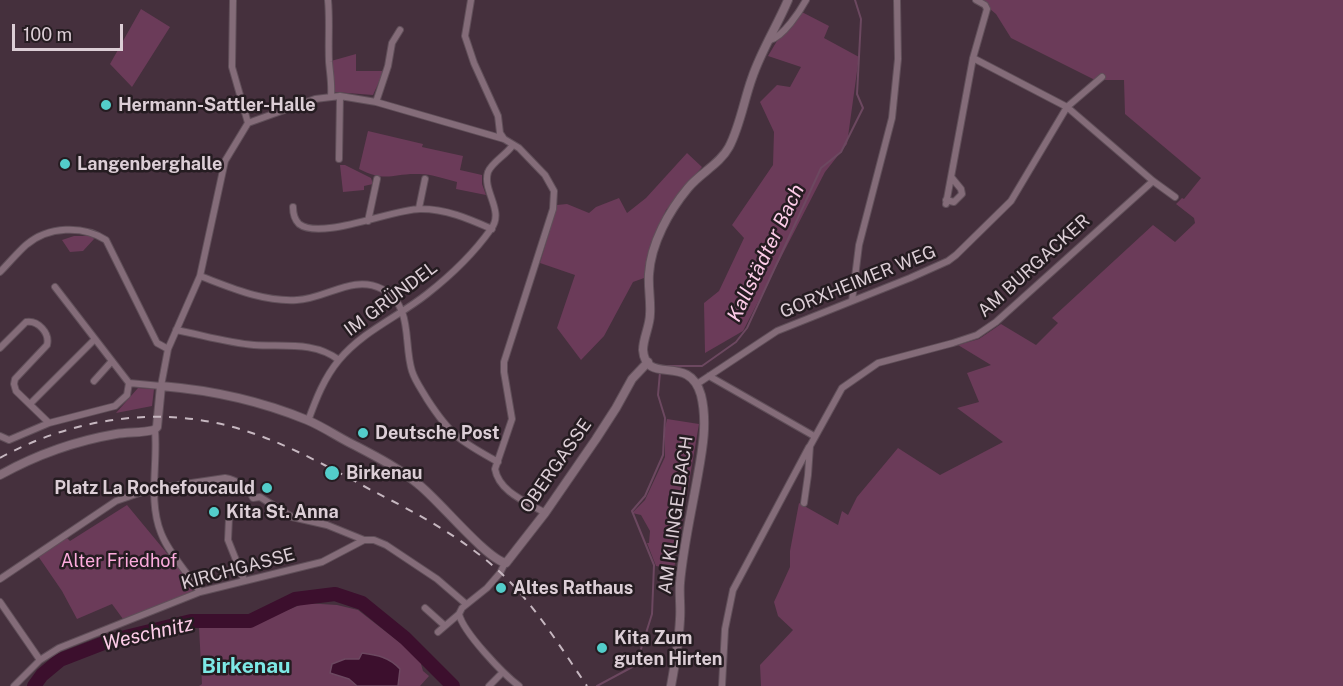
<!DOCTYPE html>
<html>
<head>
<meta charset="utf-8">
<style>
	body { margin:0 }
	#map { position:relative; width:1343px; height:686px; overflow:hidden; background:#45303d; font-family:"Public Sans",sans-serif }
	canvas { display:block }
	.scale { position:absolute; left:12px; top:24px; width:111px; height:27px; box-sizing:border-box; border:3px solid #dcced6; border-top:0; padding-left:8px; font-size:18px; line-height:21px; white-space:nowrap; color:#dcced6; -webkit-text-stroke:4px #251c21; paint-order:stroke }
</style>
</head>
<body>
<div id="map">
<canvas width="1343" height="686"></canvas>
<div class="scale">100 m</div>
</div>
<script>
const ctx = document.querySelector('canvas').getContext('2d');
ctx.lineJoin = 'round';
function fillPath(path, color) {
  ctx.fillStyle = color;
  ctx.fill(path, 'evenodd');
}
function strokePath(path, color, width, dash) {
  ctx.strokeStyle = color;
  ctx.lineWidth = width;
  ctx.lineCap = dash ? 'butt' : 'round';
  ctx.setLineDash(dash || []);
  ctx.stroke(path);
}
function drawText(font, color, halo, rows, align = 'center') {
  ctx.font = font + ' "Public Sans",sans-serif';
  ctx.lineWidth = 5;
  ctx.setLineDash([]);
  ctx.textBaseline = 'middle';
  ctx.strokeStyle = halo;
  ctx.fillStyle = color;
  for (const [text, x, y, turn = 0] of rows) {
    ctx.save();
    ctx.translate(x, y);
    ctx.rotate((+turn || 0) * Math.PI / 180);
    ctx.textAlign = isNaN(turn) ? turn : align;
    if (halo) ctx.strokeText(text, 0, 0);
    ctx.fillText(text, 0, 0);
    ctx.restore();
  }
}
fillPath(new Path2D(`
	M979,0H1343V686H761L760,665L793,630L778,616L774,602L790,567V551L799,503L838,525L842,511L848,515L857,497L898,448L940,475L1003,442L957,408L979,402L967,373L991,365L958,345L979,339L1001,324L1036,345L1058,323L1052,318L1153,225L1175,242L1195,223L1194,218L1176,204L1182,198L1184,199L1201,178L1125,114L1124,80H1095L1011,38L996,14Z
	M141,9L170,27L132,87L110,64Z
	M796,9L829,26L824,38L859,57L847,144L825,172L743,331L705,353L704,303L719,291L744,238L732,225L773,165L774,132L760,102L777,85L790,87L801,67L768,56Z
	M356,54V71H384L373,95L335,92L331,61Z
	M368,131L423,144L422,147L463,156L460,170L482,175V184L486,195L456,189L457,182C445,179 432,174 419,174C392,173 387,183 359,169Z
	M687,153L702,167L666,210L654,238L644,278L633,282L604,336L581,360L557,328L575,275L540,263L557,205L567,204L589,213L596,207L619,198L627,213L646,198Z
	M340,165H345L371,178L373,184L364,186V190L343,192Z
	M74,236H92L94,239L83,251L70,252L62,240Z
	M138,388L154,389L152,406L116,413Z
	M667,419L699,424L674,569L656,566L647,543H649L650,531L641,515L632,513L645,500L665,457V428Z
	M127,505L194,586L192,592L123,619L112,604L77,619L62,591L38,556L66,537L70,541Z
	M305,603L337,605L358,610L417,656L423,663L421,664L423,671L429,676L420,686H199L202,684L199,627L232,628L250,625Z`), '#6b3b59');
const water = new Path2D(`
	M362,653C377,655 389,657 400,669L398,686H357L349,679L330,673L332,664L345,659H359Z`);
fillPath(water, '#3c0f2d');
strokePath(water, '#6c4860', 1.5);
strokePath(new Path2D(`
	M663,366H702L736,342L747,328L821,168L841,152L863,108L857,94L861,19L855,0
	M597,686L636,665L652,614L654,565L632,511L645,496L663,455L665,418L658,395L660,372`), '#6c4860', 2);
strokePath(new Path2D(`
	M34,686L42,675L60,660L109,641L191,621H250L295,599L335,594L362,603L405,638L453,686`), '#3c0f2d', 14);
const street = new Path2D(`
	M328,0C330,21 328,41 329,62C330,74 332,84 331,96
	M471,0L465,36L474,63L498,116L500,133L504,139L519,148L545,175L554,191L553,209L504,362V372L512,419L495,469C499,492 527,502 545,513
	M770,40C783,37 800,11 806,0
	M973,58L1067,107L1153,181L1175,197
	M376,102L388,66L392,43L400,30
	M248,123L315,99L340,96L376,102L504,139
	M339,159L340,96
	M946,200L954,202L962,194L961,189L952,178
	M946,204L973,58L987,9L985,5L976,0
	M293,207C293,214 294,219 299,224C321,241 395,208 421,209C447,209 469,219 492,229
	M419,208L425,179
	M368,221L377,179
	M0,272C9,263 17,253 26,245C48,226 83,225 106,240L157,343L168,349
	M200,276C232,288 263,302 297,300C326,299 353,274 382,289C414,306 403,343 412,371C415,381 422,390 427,399C451,436 460,441 498,462
	M55,287L129,383L161,386L168,349L200,276L225,161L248,123L232,67L233,0
	M852,301L859,245L892,118L898,59L897,0
	M176,330C202,335 228,343 254,345C283,347 314,341 339,360
	M0,348L26,322C38,320 50,333 47,345L15,379L14,384L16,391L49,423L115,406L127,395L129,383
	M709,376L814,436
	M94,381L112,361
	M697,384L777,331L910,278L948,261L956,255L1011,201L1067,107L1102,77
	M30,404L95,339
	M308,421C316,399 324,378 339,360C363,331 398,317 427,294C450,276 474,253 491,229C505,211 482,191 488,172C492,162 506,155 512,146
	M155,430C158,463 148,501 161,533C169,554 188,573 200,592
	M0,436L9,440L49,423
	M804,503L808,475L810,446L842,388L878,363L953,343L977,335L996,322L1153,181
	M229,518L228,540L244,580
	M0,579L116,501L151,489L225,478C236,480 249,487 253,498L260,497L292,517L327,525L364,540
	M0,602L40,660
	M425,608L444,625
	M459,614C463,632 503,674 519,686
	M438,632L459,614L462,608L487,588L500,573L505,563
	M14,686L40,660L59,648L200,592L322,562L364,540H374L386,545L437,579L466,604
	M489,686L503,672
	M722,686L725,629L733,590L809,447`);
const secondary = new Path2D(`
	M0,475C36,455 75,441 116,434C128,432 141,433 154,430L157,427L161,386C210,390 261,401 307,420C324,427 339,438 356,446C377,457 400,469 418,484C438,499 486,559 506,563L545,513L596,439L616,408L632,379L648,362
	M671,686C675,664 679,641 680,619C681,607 679,595 680,583C683,548 691,514 697,480C702,452 708,423 701,395C689,352 646,387 643,350C643,338 650,326 650,314C651,301 648,287 649,274C651,243 669,211 688,188C700,173 720,164 729,147C740,126 744,100 752,78C761,51 777,26 788,0`);
strokePath(street, '#604f59', 8);
strokePath(secondary, '#604f59', 10);
strokePath(street, '#846c79', 6);
strokePath(secondary, '#846c79', 8);
strokePath(new Path2D(`
	M0,458C74,417 165,404 246,431C290,445 332,469 373,491C422,516 473,543 512,584C541,615 563,651 587,686`), '#c6b7c0', 2, [8, 8]);
for (const [x, y, r, color] of [
	[106,105,6,"#53cdca"],
	[65,164,6,"#53cdca"],
	[363,433,6,"#53cdca"],
	[332,473,8,"#53cdca"],
	[267,488,6,"#53cdca"],
	[214,512,6,"#53cdca"],
	[501,588,6,"#53cdca"],
	[602,648,6,"#53cdca"]
]) {
  const dot = new Path2D();
  dot.arc(x, y, r, 0, 2 * Math.PI);
  ctx.fillStyle = color;
  ctx.fill(dot);
  strokePath(dot, '#251c21', 2);
}
drawText('bold 18px', '#dcced6', '#251c21', [
	["Hermann-Sattler-Halle",118,105],
	["Langenberghalle",77,164],
	["Deutsche Post",375,433],
	["Birkenau",346,473],
	["Platz La Rochefoucauld",255,488,"right"],
	["Kita St. Anna",226,512],
	["Altes Rathaus",513,588],
	["Kita Zum",614,638],
	["guten Hirten",614,659]
], 'left');
drawText('18px', '#dcced6', '#251c21', [
	["AM BURGACKER",1034,266,-42],
	["GORXHEIMER WEG",858,282,-22],
	["IM GRÜNDEL",391,299,-37],
	["OBERGASSE",556,466,-55],
	["AM KLINGELBACH",676,515,-82],
	["KIRCHGASSE",238,569,-15]
]);
drawText('18px', '#fcacdd', '#251c21', [
	["Alter Friedhof",119,561]
]);
drawText('italic 20px', '#fdcce8', '#251c21', [
	["Kallstädter Bach",766,253,-64],
	["Weschnitz",148,634,-13]
]);
drawText('bold 21px', '#7de9e6', '#251c21', [
	["Birkenau",246,667]
]);
</script>
</body>
</html>
